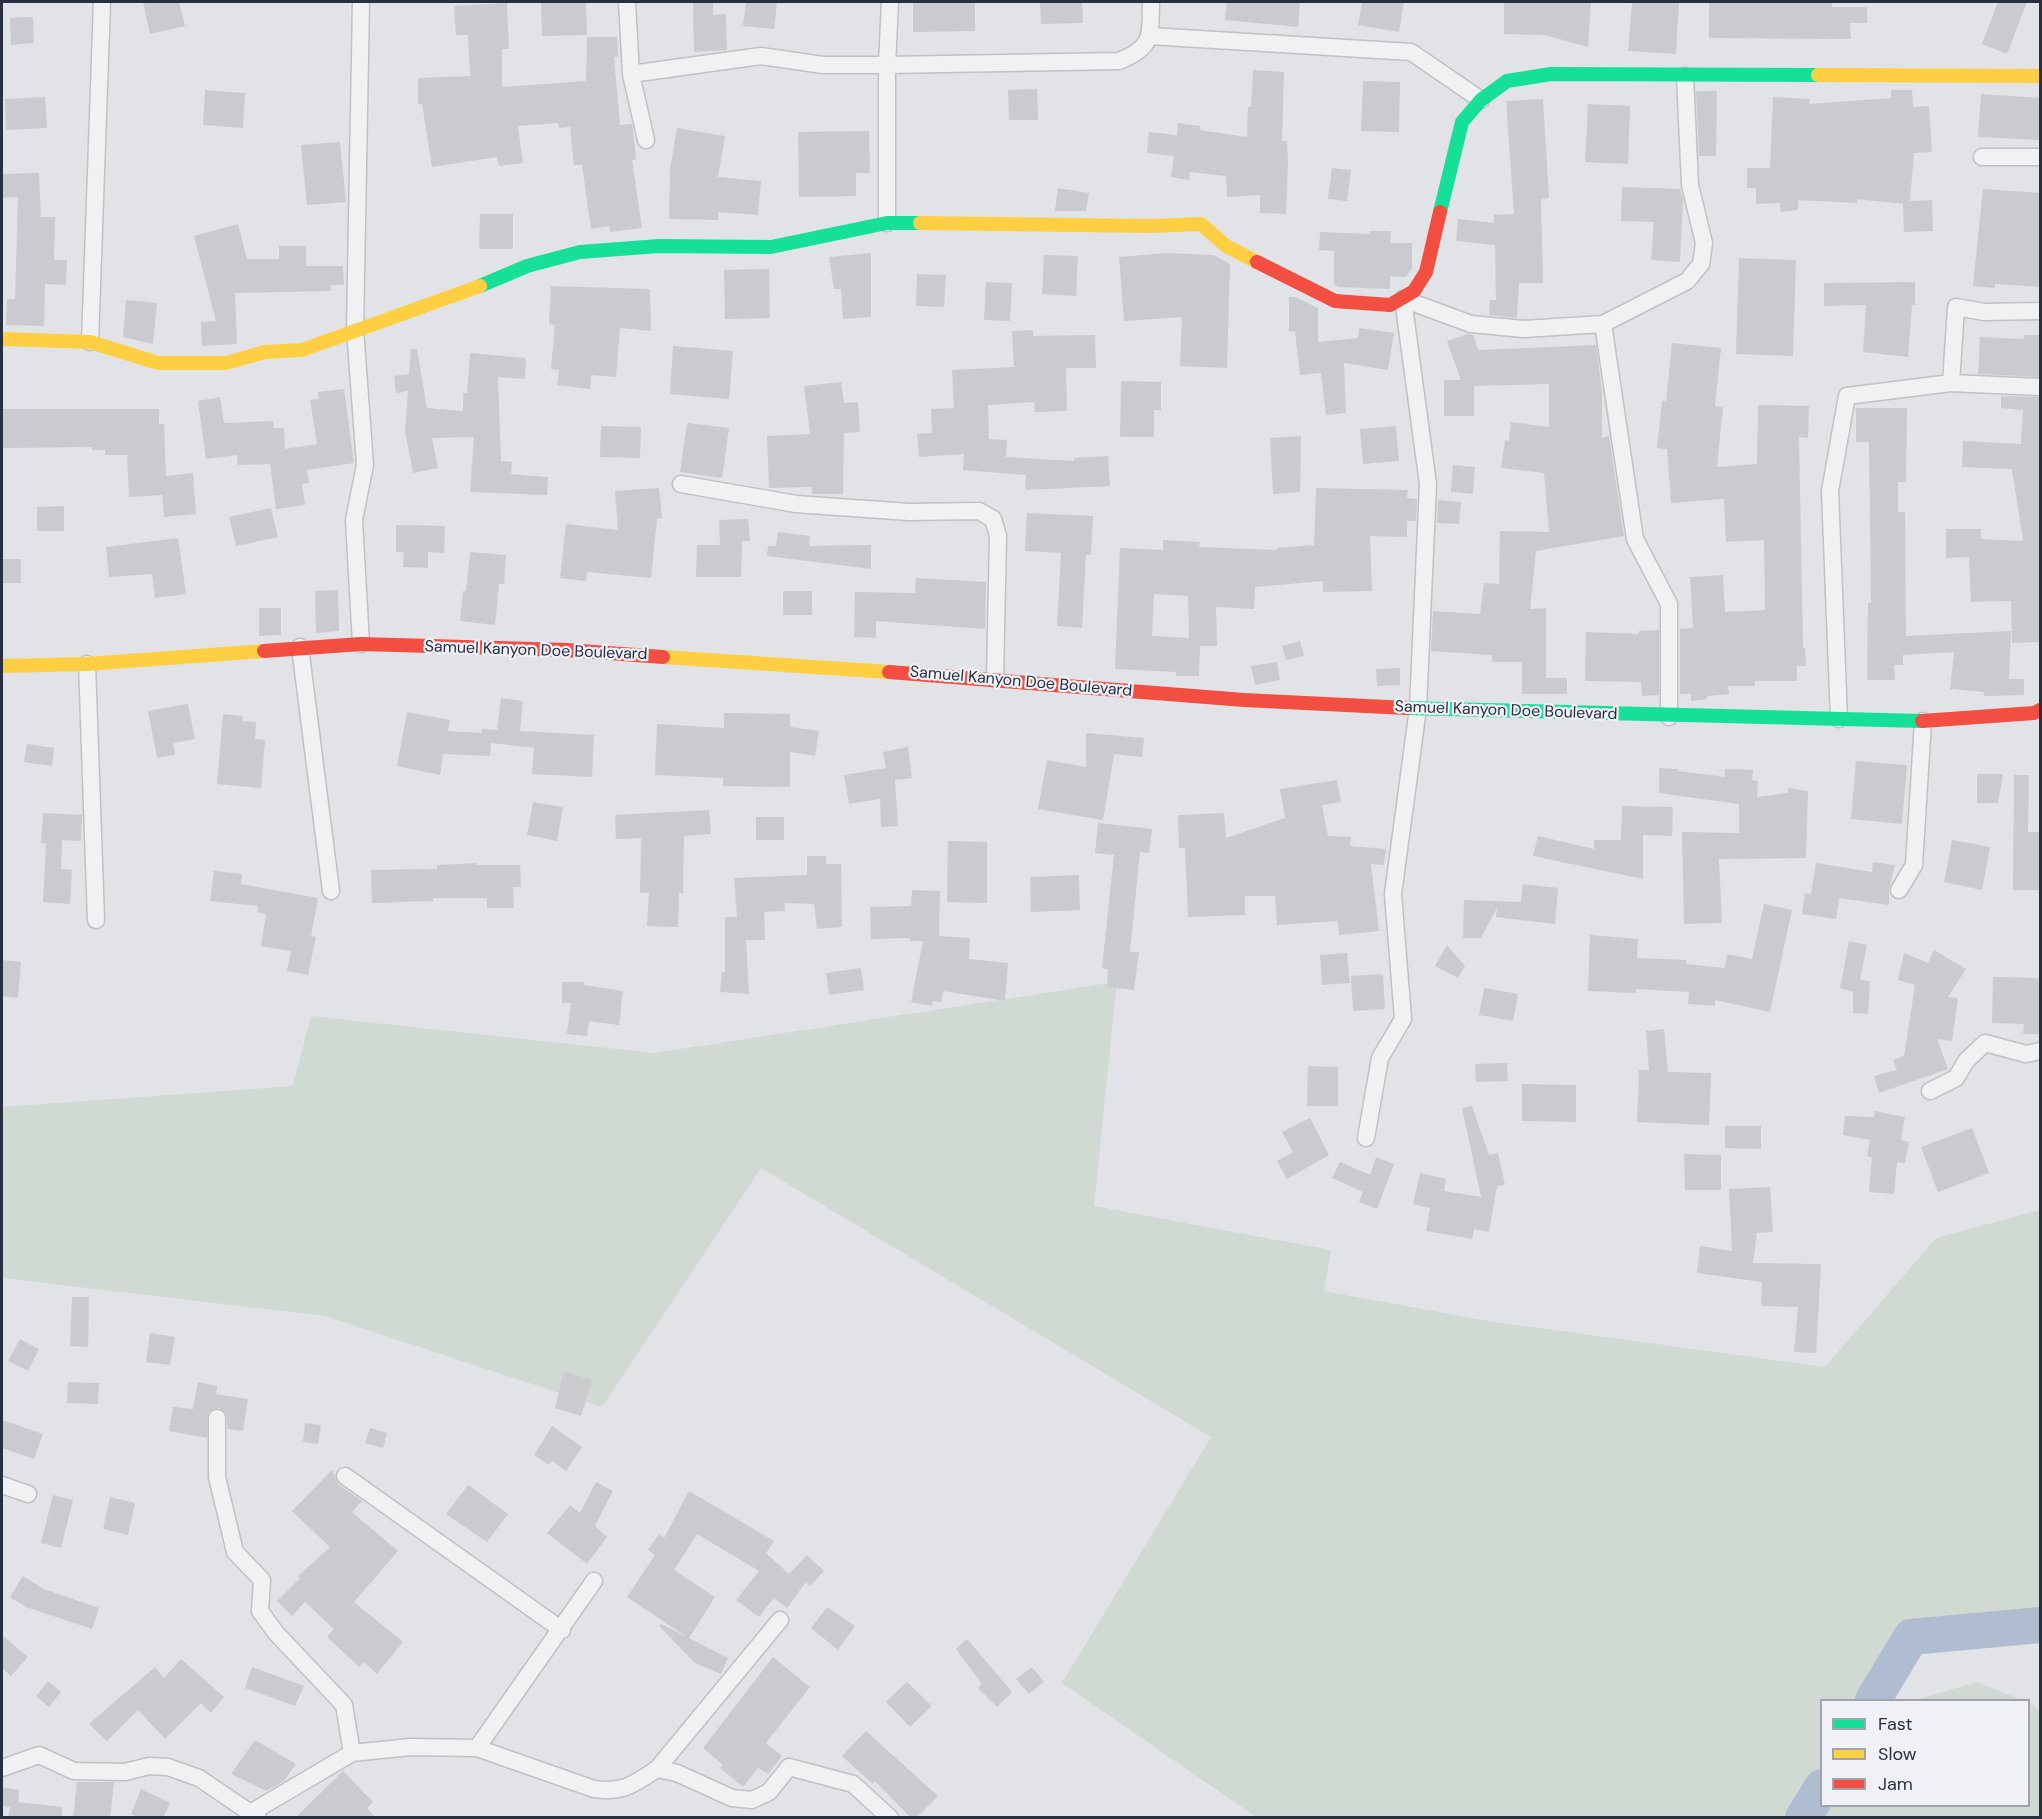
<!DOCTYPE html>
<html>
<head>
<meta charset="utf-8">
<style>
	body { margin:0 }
	#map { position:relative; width:2042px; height:1819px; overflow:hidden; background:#e1e3e6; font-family:"DM Sans",sans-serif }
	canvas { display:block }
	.frame { position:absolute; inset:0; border:3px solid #292f3f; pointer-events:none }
	.legend { position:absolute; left:1820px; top:1699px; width:210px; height:108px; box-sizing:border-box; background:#eff1f6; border:2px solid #a0a3ad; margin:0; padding:8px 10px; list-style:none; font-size:18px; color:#292f3f }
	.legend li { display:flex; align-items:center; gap:12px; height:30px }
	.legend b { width:30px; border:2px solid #a0a3ad }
</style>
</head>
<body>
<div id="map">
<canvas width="2042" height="1819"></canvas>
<div class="frame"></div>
<ul class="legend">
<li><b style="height:8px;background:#16e098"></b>Fast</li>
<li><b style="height:8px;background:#ffcf43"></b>Slow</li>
<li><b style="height:8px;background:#f24e42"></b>Jam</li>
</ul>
</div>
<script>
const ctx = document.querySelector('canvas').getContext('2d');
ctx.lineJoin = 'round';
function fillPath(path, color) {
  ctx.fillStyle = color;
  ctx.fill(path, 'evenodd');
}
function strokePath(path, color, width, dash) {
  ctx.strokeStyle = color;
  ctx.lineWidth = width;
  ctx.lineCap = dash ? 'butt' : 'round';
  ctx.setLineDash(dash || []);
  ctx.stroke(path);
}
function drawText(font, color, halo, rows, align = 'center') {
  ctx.font = font + ' "DM Sans",sans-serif';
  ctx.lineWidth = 4.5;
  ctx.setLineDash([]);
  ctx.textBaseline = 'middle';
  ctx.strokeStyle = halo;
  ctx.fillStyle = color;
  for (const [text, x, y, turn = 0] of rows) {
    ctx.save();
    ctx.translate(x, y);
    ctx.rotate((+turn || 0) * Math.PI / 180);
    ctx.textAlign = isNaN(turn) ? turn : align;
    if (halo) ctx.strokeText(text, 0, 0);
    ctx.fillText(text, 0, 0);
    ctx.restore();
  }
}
fillPath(new Path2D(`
	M1117,982L1094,1206L1331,1250L1324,1291L1488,1321L1825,1367L1936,1238L2040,1210V1638L1997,1625L1890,1649L1896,1700H1822V1806H2028L2029,1703L2040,1710V1817H1256L1062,1683L1211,1437L761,1168L602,1407L325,1316L2,1278V1107L293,1086L311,1016L654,1053Z
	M1977,1682L2022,1700H1915Z`), '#d1dad2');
strokePath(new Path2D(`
	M1873,1700L1911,1637L2040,1625
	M1803,1818L1822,1787`), '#b0bdd0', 36);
fillPath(new Path2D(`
	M143,2H179L185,26L150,34Z
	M541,2H586L587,35L542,36Z
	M693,2H713V15L726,14L727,50L694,52Z
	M746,2H777L774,29L743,26Z
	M913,2H975V31L913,32Z
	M1040,2H1082L1083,23L1041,24Z
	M1227,2H1300L1298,27L1225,20Z
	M1362,2H1404L1399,32L1358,25Z
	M1504,2H1591L1588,47L1545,35L1504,34Z
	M1632,2H1679L1676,54L1628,51Z
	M1709,2H1832V7H1867V23H1850L1851,39L1709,38Z
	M1998,2H2027L2007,54L1982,44Z
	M507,3L509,49H502V87L586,81L587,37H617L618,57H614L620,125L632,124L633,130L636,160H632L642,228L610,232L609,226L591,229L582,165H574L570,127L559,128L558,123L518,126L523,163L499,166L497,157L432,167L422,104H418V78L470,76L468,35H456L454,6Z
	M33,17L34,43L11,45L10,18Z
	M1253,70L1284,72L1282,141H1287L1288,161L1286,214L1260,213V195L1227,197L1226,176L1190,172L1189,180L1171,177L1174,156L1147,153L1149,132L1177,135L1178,123L1200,126V130L1247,137L1248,107H1251Z
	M1363,81L1400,82L1399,132L1361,131Z
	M1037,89L1038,120H1009L1008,90Z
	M205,90L245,93L243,128L203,125Z
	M1891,90H1912L1913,107L1929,106L1932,152L1914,153L1910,201L1932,200L1933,231L1904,232L1903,204L1857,199V203L1798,200V210L1781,212L1780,203L1756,204V188H1747V168H1770L1773,97L1810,99L1809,104L1891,98Z
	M1696,91H1717L1716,156H1699Z
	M1981,94L2040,98V140L1978,137Z
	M45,97L47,128L6,130L5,99Z
	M1543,99L1549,198L1541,199L1543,283H1519L1517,318L1489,315L1490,300H1496L1495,245L1456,241L1458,219L1494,223V215L1514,214L1506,101Z
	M1588,104L1630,106L1628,164L1585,162Z
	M677,128L725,136L718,177L761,181L758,215L718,212V220L669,219L670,169Z
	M869,131L870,173H856V196L799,197L798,132Z
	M340,142L346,202L307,205L301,145Z
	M1332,168L1351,170L1347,201L1328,199Z
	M39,173L41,217H55L54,260H67L66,285L45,284L44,326L6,325L7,299H15L18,197L2,198V174Z
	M1622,187L1680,189L1683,199L1680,262L1651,260L1654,222L1621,221Z
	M1058,188L1089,193L1086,211H1055Z
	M1983,189L2040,193V287L1995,284V288L1973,286Z
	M480,214H513V249H479Z
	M238,224L247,259H279V246H306V266H343L344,285H331V291L235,293L237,344L202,346L201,322L216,321L194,236Z
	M1370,231H1391L1390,243H1412V268L1406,277L1390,276V289L1339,287L1334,284V251L1319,250L1320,232L1370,234Z
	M871,253V317L843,319L841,289H834L829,257Z
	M1167,253L1214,255L1230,264L1227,368L1180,366L1182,317L1124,321L1119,257Z
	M1044,255L1078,256L1076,296L1042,294Z
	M1739,258L1796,260L1793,356L1736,354Z
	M769,269L770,318L725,319L724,270Z
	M917,274L946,275L944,307L916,306Z
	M986,282L1012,283L1010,321L984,320Z
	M1915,282V305H1912L1908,357L1863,352L1866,305L1824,306V283Z
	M551,286L650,289L651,331L620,328L616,377L591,375L590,389L557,385L559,370L551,369L555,325L549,324Z
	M1289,297H1295L1318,308V342L1358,338L1359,328L1394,333L1388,370L1344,363L1346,413L1326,415L1321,373L1300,375L1295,331L1289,332Z
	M126,300L157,303L153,344L123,337Z
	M1033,330V336L1095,335L1096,368H1066L1067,411L1035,412L1034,402L988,405L989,439L1007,440L1006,457L1074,461V458L1108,456L1110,486L1025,490L1026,475L963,470L964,454L919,457L917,434L932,433L931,409L954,408L952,370L1014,367L1012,331Z
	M1468,334L1473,335L1478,350L1596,345L1602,391V438L1609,436L1624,536L1536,551L1530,609L1546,608V678H1567V694H1522V662H1492V655L1431,651L1433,611L1480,614L1484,583L1499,584L1500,531L1549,532L1544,473L1501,468L1505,440L1509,441L1511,422L1549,427V384L1474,386V416H1444V380H1461L1447,341Z
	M2024,335H2040V377L1978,374L1980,337L2024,339Z
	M1672,343L1721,348L1715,406L1723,407L1717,467L1757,464L1758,405L1809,406L1808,438L1799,437L1803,648H1805L1806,666H1797V681H1755V686H1728L1729,694L1707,696V699L1691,701V694H1680V629L1693,628L1690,577L1723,575L1725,612L1765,610L1764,540L1726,542L1724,499L1671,503L1667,449L1657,448L1662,401H1666Z
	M673,346L733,351L729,399L670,394Z
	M411,349H417L427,408L463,411V393H467L470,353L526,358L525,379L498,377L501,461L512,462L511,474L548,477L547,495L470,492L474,437L432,438L438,468L413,473L405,431L408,391L396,393L394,376L409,374Z
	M1121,381L1161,382V410H1154V437H1120Z
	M841,382L844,403L858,402L860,432L844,433L843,494H812V487L769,488L767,436L810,434L804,386Z
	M344,389L354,463L307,470L309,483L302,484L305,505L276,509L270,464L238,465L237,455L206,459L198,401L220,397L224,423L273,421L274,428H284L285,449L317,444L310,400L319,399L318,392Z
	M2001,396L2040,397V642L2012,643L2011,601L1971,602L1969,557L1946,558V529H1981V539L2023,541L2012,469L1962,467L1963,441L2021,444L2023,410L2001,408Z
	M1856,408H1907L1906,482H1898V512H1905L1906,636L2011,631L2009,679H2024V695L1984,696V692L1950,689L1954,652L1903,655V665H1894L1895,680H1867L1868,603H1871L1869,442H1856Z
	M2,409H159V424H164L166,476L193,473L196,514L164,517L162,495L129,497L127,455H105V450H92V447L2,448Z
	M687,423L729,428L722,478L680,472Z
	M601,426L641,427L640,458L600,457Z
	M1396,426L1399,461L1363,464L1360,429Z
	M1301,436L1300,492L1273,494L1270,438Z
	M1453,465L1475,467L1473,494L1451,492Z
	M659,488L662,518L657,519L651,578L587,572L586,581L560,578L566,524L618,530L615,491Z
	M1316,488L1408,490L1407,498L1417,499L1416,521H1407V537L1370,536L1372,591L1323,592V581L1255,587L1254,609L1216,607L1217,646H1200L1199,676H1176V672L1115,669L1120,548L1163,550V540L1200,542L1199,547L1277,550V548L1314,545ZM1154,594L1188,596L1189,638L1152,636Z
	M1438,500L1461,502L1459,524L1437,523Z
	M64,506V531H37V507Z
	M271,508L278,537L236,546L229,517Z
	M1027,513L1093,516L1091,555H1086L1082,628L1057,626L1061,553L1025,551Z
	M748,519L750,541H742L741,577H696L697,545H720L719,520Z
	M396,525L445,526L444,553L428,552V568L403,567L404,552H396Z
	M778,532L810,536L809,546L871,545V569L767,556L768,546H776Z
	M178,538L186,594L155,598L152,574L109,577L106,547Z
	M470,552L506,555L504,584H499L495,625L460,621L463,591H466Z
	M2,559H21V583H2Z
	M916,578L986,582L985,629L876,621V638L854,637L855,592L915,593Z
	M338,590L339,631L316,633L315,591Z
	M783,591H812V615H783Z
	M259,608H281V635L259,636Z
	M1659,630V695L1642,696L1641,682L1585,681L1586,632L1639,634V631Z
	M1300,641L1304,656L1286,660L1282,646Z
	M1277,662L1280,680L1255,685L1251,666Z
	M1400,668V685L1377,686L1376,669Z
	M501,698L523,701L520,731L594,735L592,777L532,774L534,748L491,743L490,756L443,754L440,775L397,766L407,712L450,720L448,731L482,733V729L497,730Z
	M188,704L195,739L173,743L175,755L157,758L148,711Z
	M724,713L790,714V727L819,731L815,756L790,752V787L723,786V778L655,775L657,724L724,728Z
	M223,714L243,716L242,721L256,722L255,739L265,740L261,788L217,784Z
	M1086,733L1144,738L1142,757L1114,754L1103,820L1038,809L1047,760L1086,767Z
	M27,744L54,748L52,766L24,762Z
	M908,747L912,778L895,780L898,826L881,827L880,799L849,804L844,775L886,768L883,752Z
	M1856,761L1907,765L1902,824L1851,819Z
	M1659,768L1678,769V771L1725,777V769L1753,770L1752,780L1758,781L1757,797L1788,793V788L1808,791L1806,858L1719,859L1722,923L1684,924L1682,832L1739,833V804L1659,793Z
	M1977,774H2003L1998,803H1977Z
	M2014,775H2029L2028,832H2040V890H2013Z
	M1337,780L1341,802L1322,805L1328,836L1351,837L1350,846L1386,849L1384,865L1371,864L1379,931L1339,935L1338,921L1277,925L1275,896H1245V915L1188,917L1185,848H1179L1178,815L1224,813L1226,838L1285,818L1280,789Z
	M533,802L563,807L557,841L527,835Z
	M1622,806L1673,807L1672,836L1643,835V879L1533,856L1538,836L1594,849V840H1621Z
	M709,810L711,834L684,836L683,893H679L678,927L647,926L649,893H640L641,838L616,839L615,815Z
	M43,813L82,815L81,841L62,840L61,869L72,870L70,904L43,902L46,844L41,843Z
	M756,817H784V840H756Z
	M1098,823L1152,829L1149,853L1140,852L1130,952H1139L1134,990L1107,987L1108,969L1102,968L1114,855L1095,853Z
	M1952,840L1990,847L1982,890L1944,882Z
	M948,841L987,842V903L947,902Z
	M807,856H826V864H841L842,927L817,929L814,904L785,903V911L764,912L765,940H746L749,994L720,992L722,972H725V917H737L734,878L807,875Z
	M1873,862L1895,865L1889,889V905L1839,898L1836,919L1802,914L1805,893L1811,894L1816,863L1872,872Z
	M477,863V865H520L521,887H513L514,908H487V898H433V901L372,903L371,870L437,869V865Z
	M214,871L242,874L241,884L318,898L311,936L316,937L308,975L287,971L291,951L261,946L266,914L257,912L258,906L210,901Z
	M1079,875L1080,910L1031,912L1030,877Z
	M1523,884L1558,888L1555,924L1496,917L1497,908L1481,938H1463L1464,900L1521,902Z
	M912,890L940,891L939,936L970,938L969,959L1008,963L1005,1001L943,991L941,1002L933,1001L932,1006L911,1002L923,941H910V938L871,939L870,907L911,906Z
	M1764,904L1792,910L1770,1012L1715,1000V1006L1688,1004L1689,992L1636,989V993L1588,991L1590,935L1638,939L1637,958L1686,960V964L1725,968L1727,954L1752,959Z
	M1849,941L1867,945L1860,980L1870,981L1868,1014L1853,1013V992L1840,988Z
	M1447,945L1465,966L1458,978L1435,966Z
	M1934,950L1966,969L1948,997L1958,998L1952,1041L1937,1039L1948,1069L1879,1093L1874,1076L1897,1070L1893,1060L1904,1056L1915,985L1898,980L1904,953L1928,963Z
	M1347,953L1350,983L1322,985L1320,955Z
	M2,960L21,962L18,998L2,996Z
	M861,968L864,990L829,995L826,973Z
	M1383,974L1385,1009L1353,1011L1351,976Z
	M1993,977L2040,978V1034H2023L2024,1024L1992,1023Z
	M562,982H584V985L623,991L619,1025L589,1021L587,1036L567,1034L571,1003H562Z
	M1484,988L1518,994L1513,1021L1479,1015Z
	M1664,1029L1668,1072L1711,1073L1709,1125L1637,1122L1639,1070H1649L1646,1031Z
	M1507,1063L1508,1081L1476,1082L1475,1064Z
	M1308,1066L1338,1067V1106H1307Z
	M1522,1084L1576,1085V1122L1522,1121Z
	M1472,1106L1489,1155L1498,1153L1505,1185L1497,1186L1489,1232L1474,1229L1472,1239L1426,1231L1430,1208L1413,1204L1420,1173L1446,1179L1444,1191L1481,1197L1462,1108Z
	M1875,1111L1905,1117L1901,1140L1909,1142L1905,1163L1897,1162L1894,1194L1869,1192L1872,1157L1867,1156L1870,1140L1843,1135L1845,1116L1874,1117Z
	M1310,1118L1329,1155L1287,1179L1277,1161L1293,1152L1282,1132Z
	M1725,1126H1761V1149L1725,1148Z
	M1972,1128L1989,1173L1938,1192L1921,1147Z
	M1684,1154L1721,1155V1190H1685Z
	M1376,1157L1394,1164L1377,1209L1359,1202L1363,1192L1332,1178L1340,1162L1370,1175Z
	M1770,1187L1773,1232L1757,1233L1753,1263L1821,1264L1816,1353L1794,1352L1798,1307L1761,1306L1762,1282L1697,1273L1700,1246L1732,1251L1729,1189Z
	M72,1297H89L88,1347L70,1346Z
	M150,1333L175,1337L170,1365L146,1362Z
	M20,1339L39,1349L28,1371L8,1361Z
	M564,1371L592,1380L581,1416L555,1408Z
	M68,1382L99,1383L98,1404L67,1403Z
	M198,1382L217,1386L216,1394L248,1399L243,1431L228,1429L226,1413L218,1408L208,1413L207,1438L169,1431L173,1407L193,1409Z
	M2,1420L43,1434L34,1459L2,1448Z
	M305,1423L321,1425L318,1444L303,1442Z
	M552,1426L582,1447L566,1471L552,1461L549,1465L534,1455Z
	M370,1428L387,1433L383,1448L365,1443Z
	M332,1470L338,1484L362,1501L352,1512L398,1551L354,1602L403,1642L377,1674L364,1662L359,1667L327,1637L334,1629L305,1602L292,1616L277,1601L300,1578L298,1576L330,1547L292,1511Z
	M596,1482L613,1491L595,1526L607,1537L587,1564L547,1533L570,1505L580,1513Z
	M468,1485L508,1514L487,1542L446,1514Z
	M689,1491L774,1541L766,1553L789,1574L807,1555L824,1571L810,1586L806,1582L787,1608L774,1598L759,1617L736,1600L759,1571L697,1534L674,1570L715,1597L689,1638L728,1658L721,1674L695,1663L659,1626L661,1624L687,1637L627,1597L655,1555L648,1550L659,1534L664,1538Z
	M53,1495L73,1500L61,1548L41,1543Z
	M110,1497L135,1503L128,1535L103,1529Z
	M23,1576L44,1589L99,1608L92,1629L26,1607L10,1597Z
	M827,1607L855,1626L838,1650L811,1628Z
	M2,1635L28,1657L11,1676L2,1668Z
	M967,1639L1012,1692L997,1707L978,1688L982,1684L956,1649Z
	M773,1657L810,1687L766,1743L782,1756L768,1774L758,1768L743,1787L720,1768L723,1765L703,1748Z
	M181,1659L224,1697L211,1713L201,1703L165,1739L138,1710L107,1741L89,1724L155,1667L164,1678Z
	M252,1667L304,1686L295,1706L245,1688Z
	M1032,1667L1044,1682L1029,1694L1016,1679Z
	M48,1681L61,1692L49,1707L36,1696Z
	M907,1682L932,1706L910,1727L886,1702Z
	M866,1731L938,1796L916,1818H911L875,1781L873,1784L842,1756Z
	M255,1740L296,1764L284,1781L266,1791L231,1774Z
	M343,1771L373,1802L367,1808L376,1818H295Z
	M77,1782H114L110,1818H73Z
	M2,1787L19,1790L18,1802L62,1807V1818H8L10,1807L2,1806Z
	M141,1789L170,1803L163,1818H140L131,1814Z`), '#cacbce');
const street = new Path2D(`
	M627,2L631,74
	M1150,36L1411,52L1481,100
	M646,140L631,74L761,56L823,65H887L1119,61C1154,47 1150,36 1151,2
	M1982,157H2040
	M887,223V65L890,2
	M1603,324L1687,281L1701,264L1704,243L1690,185L1685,76
	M90,342L102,2
	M1951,383L2040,387
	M681,484L796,504L909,512L979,511L993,519L998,536L995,679
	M361,644L354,520L365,465L355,329L361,2
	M300,647L331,891
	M87,664L96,920
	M1839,719L1830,491L1847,396L1951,383L1956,307L1984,312L2040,311
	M1899,890L1914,865L1923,721
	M1930,1091L1956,1078L1966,1061L1985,1043L2026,1054L2040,1051
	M1366,1138L1380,1058L1403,1019L1393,894L1418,708L1428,484L1403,299L1471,324L1524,329L1603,324L1635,539L1669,604V717
	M217,1418V1477L235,1552L262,1580L260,1611L276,1633L344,1705L352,1753
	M345,1476L562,1630
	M2,1485L28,1494
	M477,1748L594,1581
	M2,1768L39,1755L74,1771L125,1772L149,1766L168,1767L199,1778L258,1818
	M657,1769L780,1620
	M247,1818L252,1812L352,1753L410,1747L477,1748L594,1789C623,1793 633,1785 657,1769L677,1773L732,1798L752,1800L769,1792L789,1767L853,1784L890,1818`);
strokePath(street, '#bfc1c4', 19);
strokePath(street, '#f0f1f3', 16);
strokePath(new Path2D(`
	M1440,212L1462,122L1481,100L1507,81L1551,74L1818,75
	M480,286L527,266L580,252L659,246L771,247L887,223H920
	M1407,708L1922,721`), '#16e098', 14);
strokePath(new Path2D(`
	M1818,75L2040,76
	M920,223L1150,226L1201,224L1226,246L1257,262
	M2,339L90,342L158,363H226L265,352L302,350L480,286
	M663,657L889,672
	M2,666L87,664L264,651`), '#ffcf43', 14);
strokePath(new Path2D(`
	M1257,262L1335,301L1390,305L1414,291L1426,272L1440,212
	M264,651L361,644L567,650L663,657
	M889,672L1244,700L1407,708
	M1922,721L2034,713L2040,710`), '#f24e42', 14);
drawText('16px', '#292f3f', '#eff1f6', [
	["Samuel Kanyon Doe Boulevard",536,651,2],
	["Samuel Kanyon Doe Boulevard",1021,682,5],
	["Samuel Kanyon Doe Boulevard",1506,711,2]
]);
</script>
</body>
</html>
